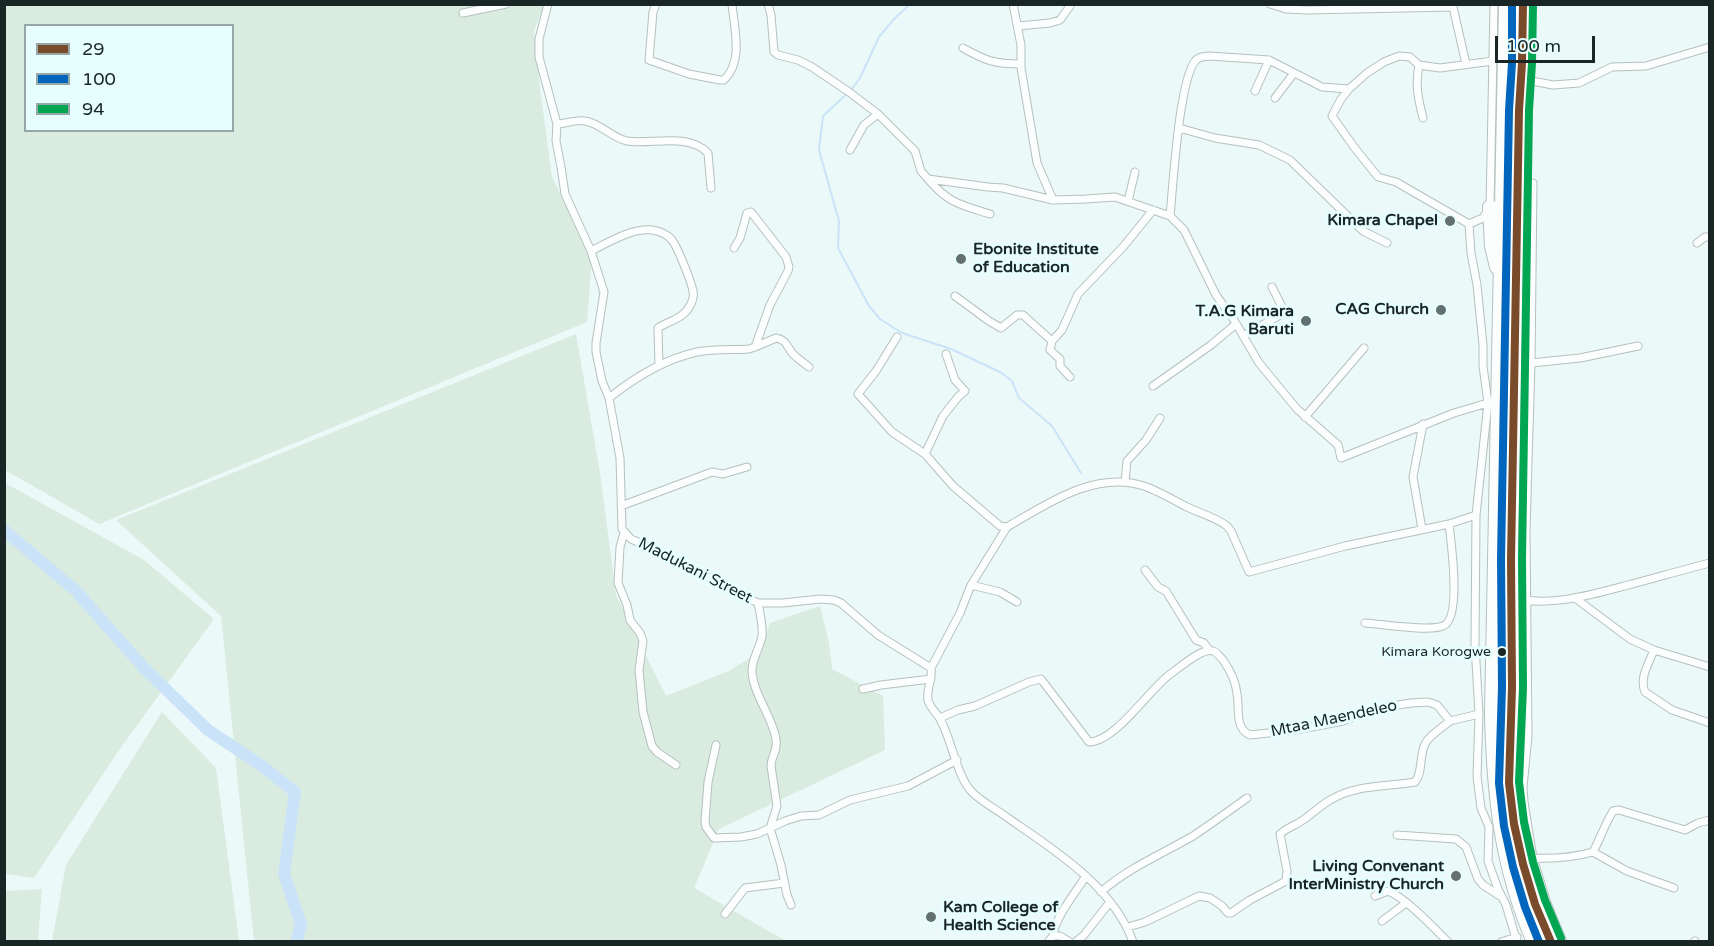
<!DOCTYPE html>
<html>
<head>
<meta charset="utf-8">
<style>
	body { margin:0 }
	#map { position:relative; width:1714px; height:946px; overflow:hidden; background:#ecf9f9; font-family:"Varela Round",sans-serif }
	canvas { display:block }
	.frame { position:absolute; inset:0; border:6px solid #1a2525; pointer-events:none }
	.legend { position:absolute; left:24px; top:24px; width:210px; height:108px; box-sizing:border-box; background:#e7fefe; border:2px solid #95a7a7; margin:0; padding:8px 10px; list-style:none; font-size:18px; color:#1a2525 }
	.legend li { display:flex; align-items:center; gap:12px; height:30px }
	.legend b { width:30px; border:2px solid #95a7a7 }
	.scale { position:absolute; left:1495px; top:36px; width:100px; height:27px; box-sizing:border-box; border:3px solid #1a2525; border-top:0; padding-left:8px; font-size:18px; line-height:21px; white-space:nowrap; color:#1a2525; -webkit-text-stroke:4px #e7fefe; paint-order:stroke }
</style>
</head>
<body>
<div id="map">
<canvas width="1714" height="946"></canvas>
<div class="frame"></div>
<ul class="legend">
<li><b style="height:8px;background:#7a4b2a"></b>29</li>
<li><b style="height:8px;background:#0065bd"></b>100</li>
<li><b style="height:8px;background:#00a651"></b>94</li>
</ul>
<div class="scale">100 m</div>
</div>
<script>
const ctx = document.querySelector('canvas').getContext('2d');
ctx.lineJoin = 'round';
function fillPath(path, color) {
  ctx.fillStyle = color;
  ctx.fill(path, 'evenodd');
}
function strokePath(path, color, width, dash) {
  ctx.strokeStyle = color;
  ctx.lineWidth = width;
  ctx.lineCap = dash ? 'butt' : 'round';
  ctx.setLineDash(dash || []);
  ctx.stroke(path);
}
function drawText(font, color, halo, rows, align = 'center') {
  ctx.font = font + ' "Varela Round",sans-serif';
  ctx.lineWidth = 6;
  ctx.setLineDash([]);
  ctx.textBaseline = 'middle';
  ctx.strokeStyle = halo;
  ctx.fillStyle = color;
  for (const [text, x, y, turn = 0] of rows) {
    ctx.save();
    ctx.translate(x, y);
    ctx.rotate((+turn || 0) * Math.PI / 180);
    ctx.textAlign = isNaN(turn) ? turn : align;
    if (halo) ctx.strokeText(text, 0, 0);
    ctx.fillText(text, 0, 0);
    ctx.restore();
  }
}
fillPath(new Path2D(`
	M4,5H545L534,30L540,88L552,177L592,258L587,322L99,524L5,470ZM26,26H232V130H26Z
	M576,334L600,473L616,595L666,696L729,671L759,652L770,623L820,606L829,643L832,669L883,696L885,750L719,829L694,888L786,941H254L221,616L116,520Z
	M5,483L144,560L214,619L117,753L34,878L5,874Z
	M162,712L216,768L239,941H52L66,865Z
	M42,889L38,941H5V891Z`), '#daebdf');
strokePath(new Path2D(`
	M910,4L894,19L879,37L860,78L851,90L823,116L819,150L839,221L838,248L869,306L880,319L902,333L951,349L1000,372L1012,381L1019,398L1052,426L1081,473`), '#cae3f8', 2);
strokePath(new Path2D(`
	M4,530L76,591L145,669L208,730L262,766L295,792L284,874L301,925L296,942`), '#cae3f8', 12);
const street = new Path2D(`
	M548,4L539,39V57L557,124L556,141L561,167L565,194L591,251L604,292L596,343V352L602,381L609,398L620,458L622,529L631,539L650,547L758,603H783L820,599L834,600L841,603L878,635L931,668C933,679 926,689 928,700C930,708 936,712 940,719C952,740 956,774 971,791C980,801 996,809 1008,818C1054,850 1113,886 1133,942
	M656,4L653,12L649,60L689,74L720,80H724C744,61 734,28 732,4
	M768,4L771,15L774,52L778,55L798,60L812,67L849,92L878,114L915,151L921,171L928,179L988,187L1003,188L1053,200L1086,199L1115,197L1170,216L1184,230L1216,295L1234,320L1259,363L1297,409L1338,445L1341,458L1454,413L1491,402L1499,403
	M1013,4L1021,45V68L1037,163L1053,200
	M1270,4L1286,9L1308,10L1453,7L1466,64
	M463,13L506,4
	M1018,26L1050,23L1060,20L1070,6
	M963,48C986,61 995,64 1021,64
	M1419,65C1415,85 1418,98 1423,118
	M1532,81L1553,85L1579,83L1612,67L1646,66L1710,47
	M1349,89L1341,99L1332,116L1354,147L1378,177L1396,182L1469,224L1483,218L1490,207L1494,4
	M1255,91L1269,60L1322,87L1349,89L1367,73L1384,62L1399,56L1410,57L1419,65L1440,68L1493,61
	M1275,98L1294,73
	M557,124C567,124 576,119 585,121C600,123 612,138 627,141C652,145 688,132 708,153L711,188
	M1179,128L1215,138L1259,145L1290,160L1363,231L1387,243
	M850,150L864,125L878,114
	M928,179C948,203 961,205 990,214
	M1517,186L1533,183L1531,363L1526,530L1528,736L1523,787L1524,802L1533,858L1547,903L1563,942
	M1128,201L1135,172
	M1170,216C1173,187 1179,78 1196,60C1200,56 1204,57 1209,56L1269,60
	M1469,224L1471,253L1477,285L1483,345V366L1488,403L1476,515L1475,645L1479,714L1477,776L1481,808L1489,827L1488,861L1498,889L1506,905L1517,942
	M1697,243L1705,237H1710
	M591,251C609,242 631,228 652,230C659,231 667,234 672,240C678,248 691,281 693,291C694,296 693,300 691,304C684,319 670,320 658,328L659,366
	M955,296L989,321L1001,328L1017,315H1023L1052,341
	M1243,336L1280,315L1283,309L1272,287
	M897,337L876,371L858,394L892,432L925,454L953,486L1000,526L1007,527C1047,504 1095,470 1144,486C1158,491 1172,499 1185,506C1199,513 1215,517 1227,526L1231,531L1249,572L1345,546L1449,524L1476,515
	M755,347L776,338C787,340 787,347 793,354C798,359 804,363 809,367
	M1531,363L1580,358L1638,346
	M1070,377L1060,366V359L1050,350L1052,341L1062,330L1078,294L1123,247L1153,210
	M1153,386L1211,345L1236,324
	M609,398C634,378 665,359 697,352C714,349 732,350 749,349L755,347L770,305L788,271L789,267L786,257L751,212L747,213L740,238L734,248
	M1305,417L1364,348
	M925,454L943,416L958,397L965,391L955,380L946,354
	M1125,482L1127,461L1146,440L1160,418
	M621,506L712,472L723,474L747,467
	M1422,529L1413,477L1423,424
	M624,533L620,547L618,583L627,605L630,620L640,633L643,641L639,670L643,712L652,746L657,752L676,765
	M1145,570L1158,587L1166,591L1196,640L1204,643L1209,650
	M971,585L1000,592L1017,602
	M1513,598C1551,607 1591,595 1628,585C1655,578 1682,570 1710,563
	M1575,598L1630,639L1654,650L1710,667
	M758,603C760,613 763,625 762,636C760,648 751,660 752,672C754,696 772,716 776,739C778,753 771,755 771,766L777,806L770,828L781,865L787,895L791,905
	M1365,623C1382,624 1428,632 1443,626C1462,619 1451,542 1449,524
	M1654,650C1649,663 1639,678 1645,692L1672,710L1710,723
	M931,668L960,613L971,585L1007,527
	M863,689L881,685L931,679
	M940,718L958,710L975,706L1029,682L1041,679L1089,742C1115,742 1149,690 1169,675C1178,669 1202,647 1213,651C1217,652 1220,657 1223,660C1230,670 1236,681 1237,694C1240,708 1234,728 1250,735L1296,730L1343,721L1373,709L1411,703L1428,702L1437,705L1450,721L1479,714
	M716,745L708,782L705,822L706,827L714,838L741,837L757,834L785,821L801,816L819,815L850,800L908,786L957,760
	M1397,835L1456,839L1466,847L1478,879L1483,885L1500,896
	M1593,852L1627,871L1674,888
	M1530,858C1551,859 1572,858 1593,852C1600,839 1605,824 1613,811L1619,810L1685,830L1698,823L1710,820
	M1101,892C1128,868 1162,854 1193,836C1211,824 1229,811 1247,798
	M1375,896L1388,891C1406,898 1433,927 1448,942
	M725,914L745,888L784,883
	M1382,921L1406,903
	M1128,927L1145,922L1199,896L1210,898L1222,906L1228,913H1231L1250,900L1286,881L1287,871L1280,834C1289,826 1295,826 1303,820C1312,814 1320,806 1330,800C1358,784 1385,787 1415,782C1423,773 1419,756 1425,744C1429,735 1442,728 1450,721
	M1053,936C1054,919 1077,890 1086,876
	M1048,942L1053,936H1060L1070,942
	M1076,942L1084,935L1110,902
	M1501,942L1517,937
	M1694,942L1695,941`);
const highway = new Path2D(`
	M1506,4L1492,713C1494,796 1501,865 1534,942
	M1523,4L1522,63L1519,110L1511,559C1513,608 1513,657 1512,706C1512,732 1508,757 1509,783C1513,838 1528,892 1551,942
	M1490,207L1492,246L1497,267`);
strokePath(street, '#b5c0c0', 9);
strokePath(highway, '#b5c0c0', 16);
strokePath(street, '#fcfefe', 7);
strokePath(highway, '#fcfefe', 14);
strokePath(new Path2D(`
	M1523,4L1522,63L1519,110L1511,559L1512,688L1509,783L1514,824L1523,864L1535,904L1551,942`), '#7a4b2a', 8);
strokePath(new Path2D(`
	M1512,4V63L1509,110L1501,559L1502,687L1499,783L1504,826L1513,867L1525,907L1539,942`), '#0065bd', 8);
strokePath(new Path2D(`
	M1533,4L1532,63L1529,110L1522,559L1523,688L1519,782L1524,822L1533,862L1545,900L1561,938`), '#00a651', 8);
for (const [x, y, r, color] of [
	[1450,221,6,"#646f6f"],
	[961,259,6,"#646f6f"],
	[1441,310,6,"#646f6f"],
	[1306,321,6,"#646f6f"],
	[1502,652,5,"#1a2525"],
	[1456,876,6,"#646f6f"],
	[931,917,6,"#646f6f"]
]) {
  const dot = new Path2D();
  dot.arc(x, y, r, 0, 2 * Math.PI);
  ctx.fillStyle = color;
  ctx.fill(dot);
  strokePath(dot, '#e7fefe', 2);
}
drawText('14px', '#1a2525', '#e7fefe', [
	["Kimara Korogwe",1491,652]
], 'right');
drawText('bold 16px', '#1a2525', '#e7fefe', [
	["Kimara Chapel",1438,221],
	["Ebonite Institute",973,250,"left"],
	["of Education",973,268,"left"],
	["CAG Church",1429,310],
	["T.A.G Kimara",1294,312],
	["Baruti",1294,330],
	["Living Convenant",1444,867],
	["InterMinistry Church",1444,885],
	["Kam College of",943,908,"left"],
	["Health Science",943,926,"left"]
], 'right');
drawText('16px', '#1a2525', '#e7fefe', [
	["Madukani Street",695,571,27],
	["Mtaa Maendeleo",1334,719,-12]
]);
</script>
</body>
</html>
